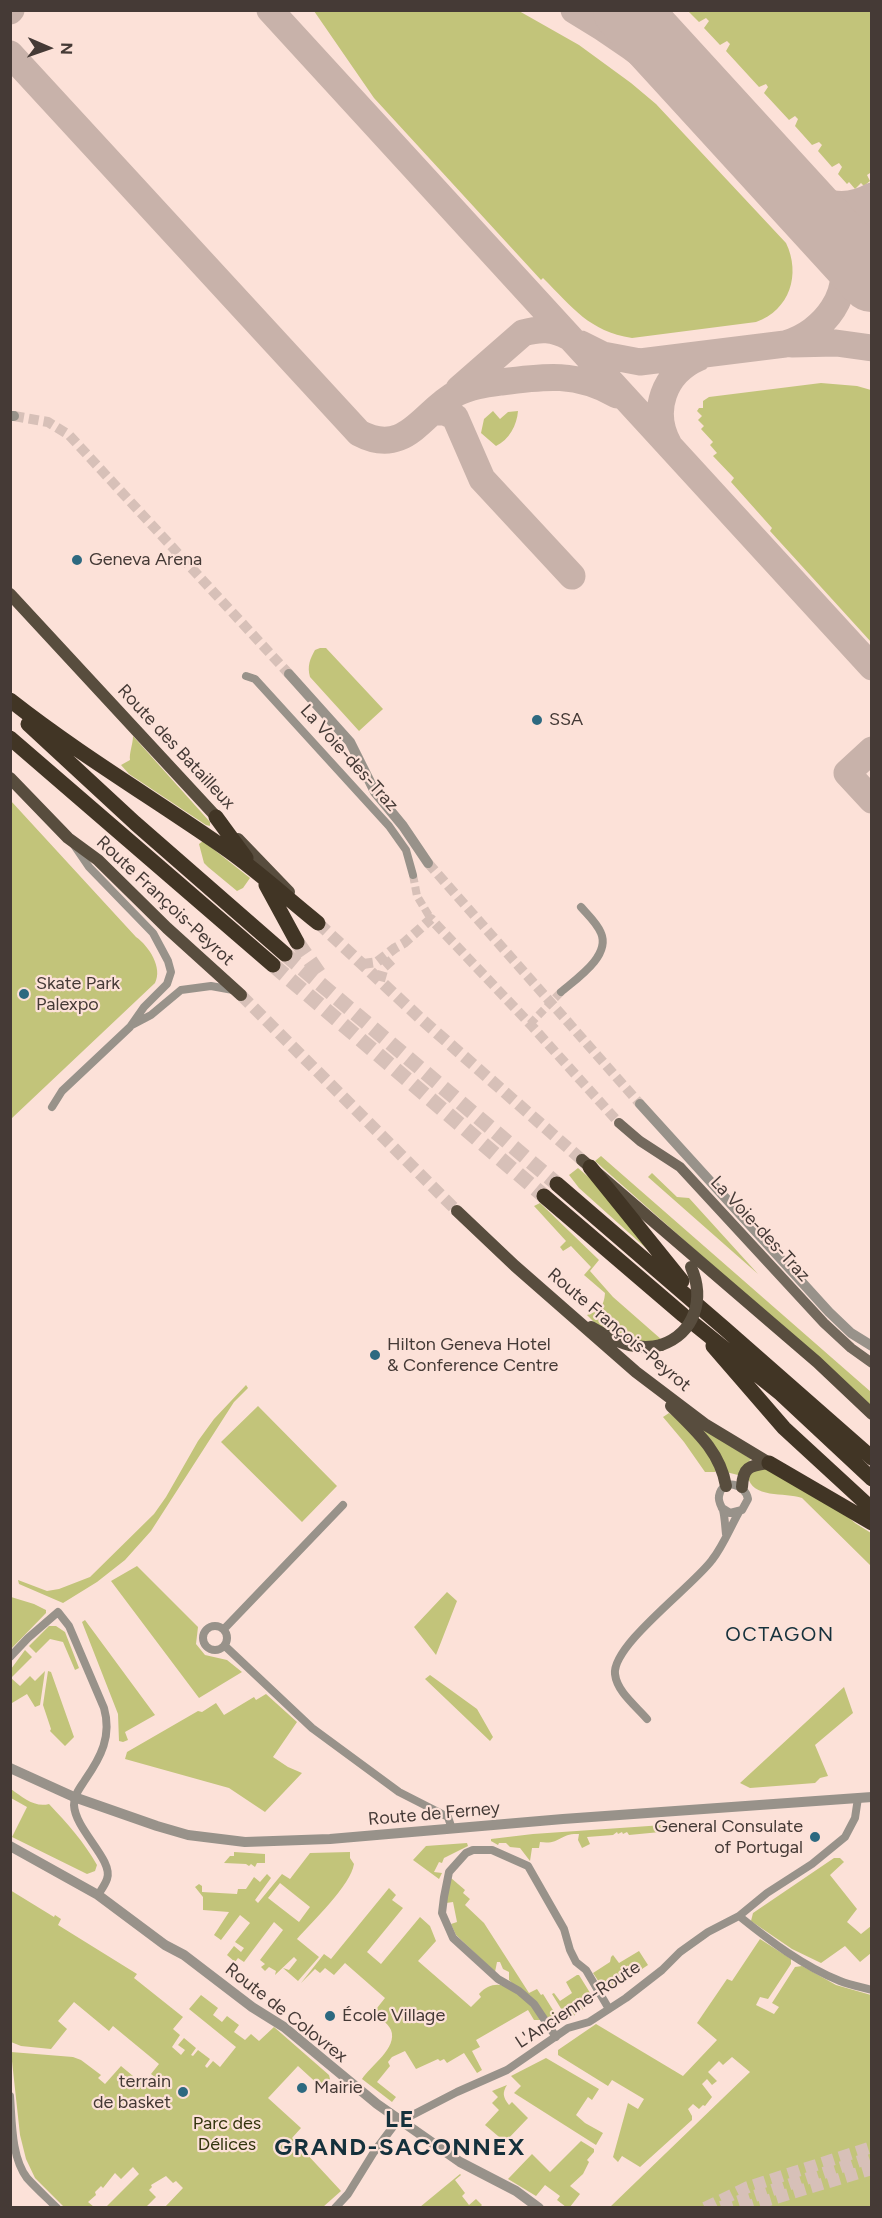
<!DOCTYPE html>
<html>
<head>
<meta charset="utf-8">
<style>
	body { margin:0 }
	#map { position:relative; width:882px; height:2218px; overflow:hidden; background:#fce1d8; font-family:Figtree,sans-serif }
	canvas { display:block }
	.frame { position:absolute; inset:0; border:12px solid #453a36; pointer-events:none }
	.north { position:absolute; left:18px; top:18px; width:60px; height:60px; -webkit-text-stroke:4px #fce1d8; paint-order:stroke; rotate:92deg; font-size:16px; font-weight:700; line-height:24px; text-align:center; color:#453a36 }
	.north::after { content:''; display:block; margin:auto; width:21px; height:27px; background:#453a36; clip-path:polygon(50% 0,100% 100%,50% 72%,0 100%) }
</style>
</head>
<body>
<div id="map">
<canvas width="882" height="2218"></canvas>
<div class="frame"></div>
<div class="north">N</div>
</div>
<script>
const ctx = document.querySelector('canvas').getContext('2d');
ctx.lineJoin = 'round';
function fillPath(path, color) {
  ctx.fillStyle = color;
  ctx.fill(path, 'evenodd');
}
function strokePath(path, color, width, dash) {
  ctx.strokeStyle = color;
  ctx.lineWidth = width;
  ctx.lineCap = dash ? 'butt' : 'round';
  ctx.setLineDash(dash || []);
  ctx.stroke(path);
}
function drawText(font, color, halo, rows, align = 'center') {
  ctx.font = font + ' Figtree,sans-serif';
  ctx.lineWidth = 4.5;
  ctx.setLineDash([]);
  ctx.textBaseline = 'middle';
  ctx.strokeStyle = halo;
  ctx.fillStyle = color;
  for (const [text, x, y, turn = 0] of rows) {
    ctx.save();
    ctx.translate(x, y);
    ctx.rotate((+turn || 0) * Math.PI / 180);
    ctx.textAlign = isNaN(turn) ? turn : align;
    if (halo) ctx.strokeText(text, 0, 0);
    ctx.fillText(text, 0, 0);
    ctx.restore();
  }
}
fillPath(new Path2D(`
	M314,11H519L579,45L631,83L656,104L786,243C801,274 790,310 756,322L632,338C589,331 573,308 543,278L541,280L374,98Z
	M688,11H871L872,174L870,173L867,175L870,181L864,186L861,183L855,189L849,182L847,184L838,174L842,167L839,163L832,167L818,151L822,145L819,142L812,145L795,126L798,119L795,116L789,120L764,93L768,87L766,84L759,87L726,51L730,44L727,41L720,45L704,28L709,21L706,18L699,22Z
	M821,383L857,386L871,390V642L770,531L772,528L731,482L734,478L713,456L717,453L710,445L713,442L701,429L704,426L698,420L702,416L697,411L699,408H703V401L709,397Z
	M493,411L500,419L508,412L518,411C517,425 509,440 496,446L481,433L484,419Z
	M320,648H326L383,709L359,731L310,677C307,666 310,659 315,650Z
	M133,736L210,822V826L206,825L129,774L121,765L130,760C129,753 133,744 133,736Z
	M11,801L136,937C149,946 163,968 155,983L11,1119Z
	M203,841L250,878L243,888L237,891L208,867L204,863L199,844Z
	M601,1156L871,1392V1406L595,1161Z
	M578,1168L593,1181L658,1259L579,1188L569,1175Z
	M652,1173L677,1197L689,1198L758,1274L648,1177Z
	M540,1203L599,1260L590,1271L613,1297L662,1340L658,1342L623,1340L596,1324L587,1315C600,1311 604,1306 605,1293L584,1275L591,1267L571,1246L563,1251L560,1247L566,1241L534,1206Z
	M246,1385L248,1388L234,1402L151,1531L125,1560L97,1582L63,1603L19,1584L18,1580L47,1591L59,1589L90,1577L154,1514L166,1497L198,1441L214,1419Z
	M258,1406L337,1486L302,1522L221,1442Z
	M669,1413L691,1430L719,1468L715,1472H705L684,1442L663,1417Z
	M700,1427L751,1459L738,1475L726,1472Z
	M765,1468L837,1507L855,1523L871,1533V1566L802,1498C785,1492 751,1499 748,1476L752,1470Z
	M137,1566L198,1627L196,1644L205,1655L227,1660L242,1672L199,1698L111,1581Z
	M447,1592L457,1601L436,1655L414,1627Z
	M11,1597L34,1604L46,1610V1613L11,1649Z
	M85,1620L155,1715L125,1732L128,1740L123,1742L119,1741L118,1714L82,1622Z
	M49,1626H56L65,1632L79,1668L75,1670L63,1642L50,1639L36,1653L29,1646Z
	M25,1650L32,1657L11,1678L20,1686L30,1676L35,1681L45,1671L40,1705L35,1707L27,1694L12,1703L11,1701V1669Z
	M48,1671L51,1672L74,1737L65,1746L50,1731L51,1729L43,1705Z
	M430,1675L477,1709L493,1737L490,1741L425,1679Z
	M844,1687L853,1713L815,1745L828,1776L820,1778L815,1783L750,1788L740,1783Z
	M266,1694L297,1722L273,1757L288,1767L302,1773L265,1812L229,1788L125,1759L127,1752L198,1711L202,1712L216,1703L224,1715L254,1697L256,1700Z
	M11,1789C22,1797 35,1808 49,1804C67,1823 84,1842 97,1865L95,1871L87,1874L12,1837L27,1807L11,1798Z
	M678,1824L681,1830L629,1835L627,1832L623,1834L622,1832L618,1834L617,1832L613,1835L587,1837L590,1844L582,1848L578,1840L579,1834C559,1833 561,1845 540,1842L539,1848H532L530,1861L520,1848L510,1847L506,1843H499L498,1845L491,1841V1839L533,1834Z
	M467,1843L468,1846L444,1858L442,1863L439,1862L434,1872L442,1873L439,1879L413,1860L426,1846Z
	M234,1852L265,1854V1863H257L255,1867L251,1864L249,1866L246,1864L224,1863L230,1856H234Z
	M350,1852V1858L354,1864C351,1885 312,1922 297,1939L319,1957L298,1981L283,1968L289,1970L297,1960L294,1957L275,1975L276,1971L269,1967L265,1971L261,1967L265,1964L260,1960L283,1930L274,1922L244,1962L238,1958L235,1962L227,1955L234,1946L241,1952L244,1948L235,1942L250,1923L240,1915L221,1940L214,1935L229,1912L203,1910V1897L195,1887L199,1884L202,1886V1892L237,1894L238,1889H246L254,1877L260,1882L267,1874L271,1878L255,1900L258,1903L282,1874L290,1879L310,1853ZM280,1883L310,1907L299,1922L268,1898Z
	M834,1858H840L844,1862L830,1875L857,1909L847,1922L861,1934L871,1926V1953L860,1962L845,1946L821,1963L792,1949L751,1921L753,1913Z
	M451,1878L465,1890L463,1893L470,1899L465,1905L484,1923L529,1993L537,1989L541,1995L543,1994L556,2015L549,2019L509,1980V1972L503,1969L500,1962H497L495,1972L456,1935L451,1924L457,1922L453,1902L446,1903Z
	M389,1888L396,1895L392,1900L403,1908L367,1952L381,1964L420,1917L430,1926L436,1941L418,1961L471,2007L481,1997L479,1994C501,1969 528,2000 542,2020H534L528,2010L476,2040L480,2047L472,2051L482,2070L477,2073L464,2053L447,2063L444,2059L440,2061L438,2059L416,2069L405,2051L392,2057L388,2062L390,2066L377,2082L396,2097L392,2102L362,2079C370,2066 398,2048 391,2030C388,2023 379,2018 373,2013L385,1998L345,1963L334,1975L325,1968L320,1973L315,1969L301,1983L324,1954L331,1959Z
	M10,1890L54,1917L55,1915L61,1919L58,1925L137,1974L134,1978L183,2017L173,2029L180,2035L172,2047L181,2055L185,2050L178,2045L184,2038L196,2048L191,2055L193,2056L198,2050L210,2059L205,2066L207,2068L213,2061L220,2067L236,2047L189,2009L201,1995L218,2008L213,2015L222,2022L227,2016L239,2025L234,2032L245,2040L251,2034L259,2041L274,2027L329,2075L330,2079L321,2087L298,2066L268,2098L301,2128L292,2138L341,2191L323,2207H165L183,2188L176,2181L173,2183L166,2176L151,2185L152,2187L149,2190L156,2197L146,2207H106L139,2174L133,2167L121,2179L115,2173L103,2188L101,2186L95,2192L96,2195L88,2202L94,2207H64L35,2178L26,2159L20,2135L11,2052L73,2057L81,2060L101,2075L98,2078L105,2084L121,2066L133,2076L127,2084L129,2086L136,2078L143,2084L148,2078L157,2085L160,2081L151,2074L159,2064L113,2026L109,2031L74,2002L58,2021L67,2029L51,2049L21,2046L11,2042Z
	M760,1939L791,1959V1964L768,1999L760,1997L756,2005L774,2014L779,2007L772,2003L795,1967L802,1966L836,1985L871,1995V2207H610L750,2072L732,2057L723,2065L719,2061L708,2072L717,2081L712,2085L707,2079L702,2084L712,2097L705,2106L703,2105L699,2109L693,2104L688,2109L692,2116V2120L640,2167L622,2156L618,2162L613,2157L628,2103L638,2109L644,2099L612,2080L608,2086L558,2055V2050L596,2024L683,2076L717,2040L697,2023L727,1979L732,1981Z
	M639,1951L648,1965L609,1991H605L593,1973L610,1962L611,1957L613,1955L619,1963Z
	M577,1975H579L592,1996L593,2002L568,2020L552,1994L554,1993L560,2001L572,1993L566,1982Z
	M546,2058L599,2089L592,2100L588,2097L576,2115L585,2123L603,2133L596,2145L514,2093L521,2086L511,2076Z
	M507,2085C502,2093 503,2097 509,2105L512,2102L528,2118L505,2142L485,2125L499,2110L492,2103L498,2097L492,2091Z
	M581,2141L594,2149V2152L587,2160L589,2162L583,2174L570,2186L580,2194L570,2207H566L557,2200L560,2196L545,2185L536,2196L508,2179L532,2154L550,2172Z
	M460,2174L461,2175L455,2180L465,2193L462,2196L469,2205L476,2199L482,2205L480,2207H420Z`), '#c2c47a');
strokePath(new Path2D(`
	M270,10L872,667
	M574,10C660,60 733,127 799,201C813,216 831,231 839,250C856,292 824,333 785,344L640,362L603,355L581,344
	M10,11L11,10
	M10,54L359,433C406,458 422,412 457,393C470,386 486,384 501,382C545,376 577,372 617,395
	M794,187C818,203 844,212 872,196
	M872,201C858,222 860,247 872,269
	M792,344L836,343L872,348
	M459,389L523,333C540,328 553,328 569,337
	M433,412H445L455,417L482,479L572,576
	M669,445C650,411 664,373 698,358
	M872,750L847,773L872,800`), '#c8b2aa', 27);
strokePath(new Path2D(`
	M626,10L872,279`), '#c8b2aa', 66);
strokePath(new Path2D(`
	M413,875L417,896L431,919
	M530,1024L561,992`), '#d7c0b8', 8, [8, 4]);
strokePath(new Path2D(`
	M14,416L48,422L69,435L289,674
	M428,863L640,1104`), '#d7c0b8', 10, [10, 5]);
strokePath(new Path2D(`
	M363,964L377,962L395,948L404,943L431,919L530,1024L619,1123
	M380,981L384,967L394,958`), '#d7c0b8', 10, [10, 5]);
strokePath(new Path2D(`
	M318,923L420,1018L582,1160
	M241,995L457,1211
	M721,2207L872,2157
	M705,2208L748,2187L872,2147
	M742,2208L872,2169`), '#d7c0b8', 12, [12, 6]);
strokePath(new Path2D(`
	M297,942L320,975
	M285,954L557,1184
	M273,965L544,1196`), '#d7c0b8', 15, [15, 8]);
strokePath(new Path2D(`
	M246,676L255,679L389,826L406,850L413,875
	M561,992C576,979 611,956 601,933C597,923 588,915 581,907
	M132,1025L151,1015L181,990L211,986L233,990
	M52,1107L62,1091L130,1027L144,1007L167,984L171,972L168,961L153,933L89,867L74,845
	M722,1508L730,1513L742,1510L748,1499C745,1483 722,1478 719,1496C718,1502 721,1505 723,1510C725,1518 725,1526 726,1534
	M203 1638a12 12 0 1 1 24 0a12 12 0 1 1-24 0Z
	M224,1629L343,1505
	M225,1646L312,1728L399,1792L448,1817L452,1829
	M10,1657L28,1638L58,1612L69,1626L104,1708C112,1736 101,1757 85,1780C80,1788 74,1795 74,1805C75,1830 114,1860 107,1879C105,1885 101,1890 98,1895
	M647,1719C636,1706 617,1692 615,1674C612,1645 693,1586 712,1560C723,1546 730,1528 739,1512
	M739,1916C770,1941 803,1966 840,1981C850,1985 861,1987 872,1990
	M556,2037L534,2004L519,1991L498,1979L453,1938L442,1913L444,1897L449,1872L466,1853L473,1850H492L528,1866L564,1929L570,1950L576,1962L586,1970L609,2009
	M10,2096C12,2121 11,2157 27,2178C36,2188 47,2198 57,2208
	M335,2208L348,2194L374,2152L395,2124L457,2092L507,2070L568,2028L589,2022L626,1998L662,1970L680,1952L708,1932L739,1916L767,1893L812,1864L845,1837L855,1818L858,1798`), '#98928a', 8);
strokePath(new Path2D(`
	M10,416H14
	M289,674L350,742L375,792L403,826L428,863
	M640,1104L829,1312L851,1333L872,1346
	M10,1768L74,1797L157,1826L188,1835L245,1842L330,1839L563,1819L872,1797
	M10,1846L98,1895L165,1945L184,1955L252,2007L284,2027L377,2104L460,2162L516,2191L539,2208`), '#98928a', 10);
strokePath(new Path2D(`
	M619,1123L640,1141L680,1167L824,1323L851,1348L872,1363`), '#73695d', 10);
strokePath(new Path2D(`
	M10,594L222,823
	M10,778L68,838L98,860L167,928L241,995
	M238,839L289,892
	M582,1160L817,1362L872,1414
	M457,1211L515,1266L636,1372L706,1425L769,1463
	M591,1327C613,1340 635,1352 661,1345
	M671,1406C695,1430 720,1451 726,1486
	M742,1487C743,1466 750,1466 769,1463`), '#584d3e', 12);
strokePath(new Path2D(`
	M10,700C80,755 156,800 229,851C260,873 288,899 318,923
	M28,724L135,823L285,954
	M10,738L273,965
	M216,817L246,858
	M266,885L297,942
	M590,1167L682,1281
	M557,1184L724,1328L872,1458
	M544,1196L683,1315L781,1394L872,1479
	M713,1346L784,1428L872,1509
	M769,1463L872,1523`), '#413525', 15);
strokePath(new Path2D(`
	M661,1345C695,1333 705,1299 691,1267`), '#584d3e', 12);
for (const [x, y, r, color] of [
	[77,560,6,"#2d6980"],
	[537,720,6,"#2d6980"],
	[24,994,6,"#2d6980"],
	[375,1355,6,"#2d6980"],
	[815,1837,6,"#2d6980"],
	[330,2016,6,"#2d6980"],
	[302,2088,6,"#2d6980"],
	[183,2092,6,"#2d6980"]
]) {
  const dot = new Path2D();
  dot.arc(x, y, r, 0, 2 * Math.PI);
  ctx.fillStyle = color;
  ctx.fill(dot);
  strokePath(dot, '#fce1d8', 2);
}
drawText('18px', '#453a36', '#fce1d8', [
	["Geneva Arena",89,560],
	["SSA",549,720],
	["Skate Park",36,984],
	["Palexpo",36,1005],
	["Hilton Geneva Hotel",387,1345],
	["& Conference Centre",387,1366],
	["General Consulate",803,1827,"right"],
	["of Portugal",803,1848,"right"],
	["École Village",342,2016],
	["terrain",171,2082,"right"],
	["de basket",171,2103,"right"],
	["Mairie",314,2088]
], 'left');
drawText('18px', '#453a36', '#fce1d8', [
	["Route des Batailleux",176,747,47],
	["La Voie-des-Traz",349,758,48],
	["Route François-Peyrot",165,901,43],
	["La Voie-des-Traz",760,1229,47],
	["Route François-Peyrot",619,1330,40],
	["Route de Ferney",434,1814,-5],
	["L'Ancienne-Route",578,2005,-33],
	["Route de Colovrex",286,2013,38]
]);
drawText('18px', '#34350e', '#fce1d8', [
	["Parc des",227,2124],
	["Délices",227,2145]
]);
ctx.letterSpacing = '1.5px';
drawText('20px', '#15313c', '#fce1d8', [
	["OCTAGON",780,1635]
]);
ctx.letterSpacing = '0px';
ctx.letterSpacing = '1.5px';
drawText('bold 24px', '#15313c', '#fce1d8', [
	["LE",400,2120],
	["GRAND-SACONNEX",400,2148]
]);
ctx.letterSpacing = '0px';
</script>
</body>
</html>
